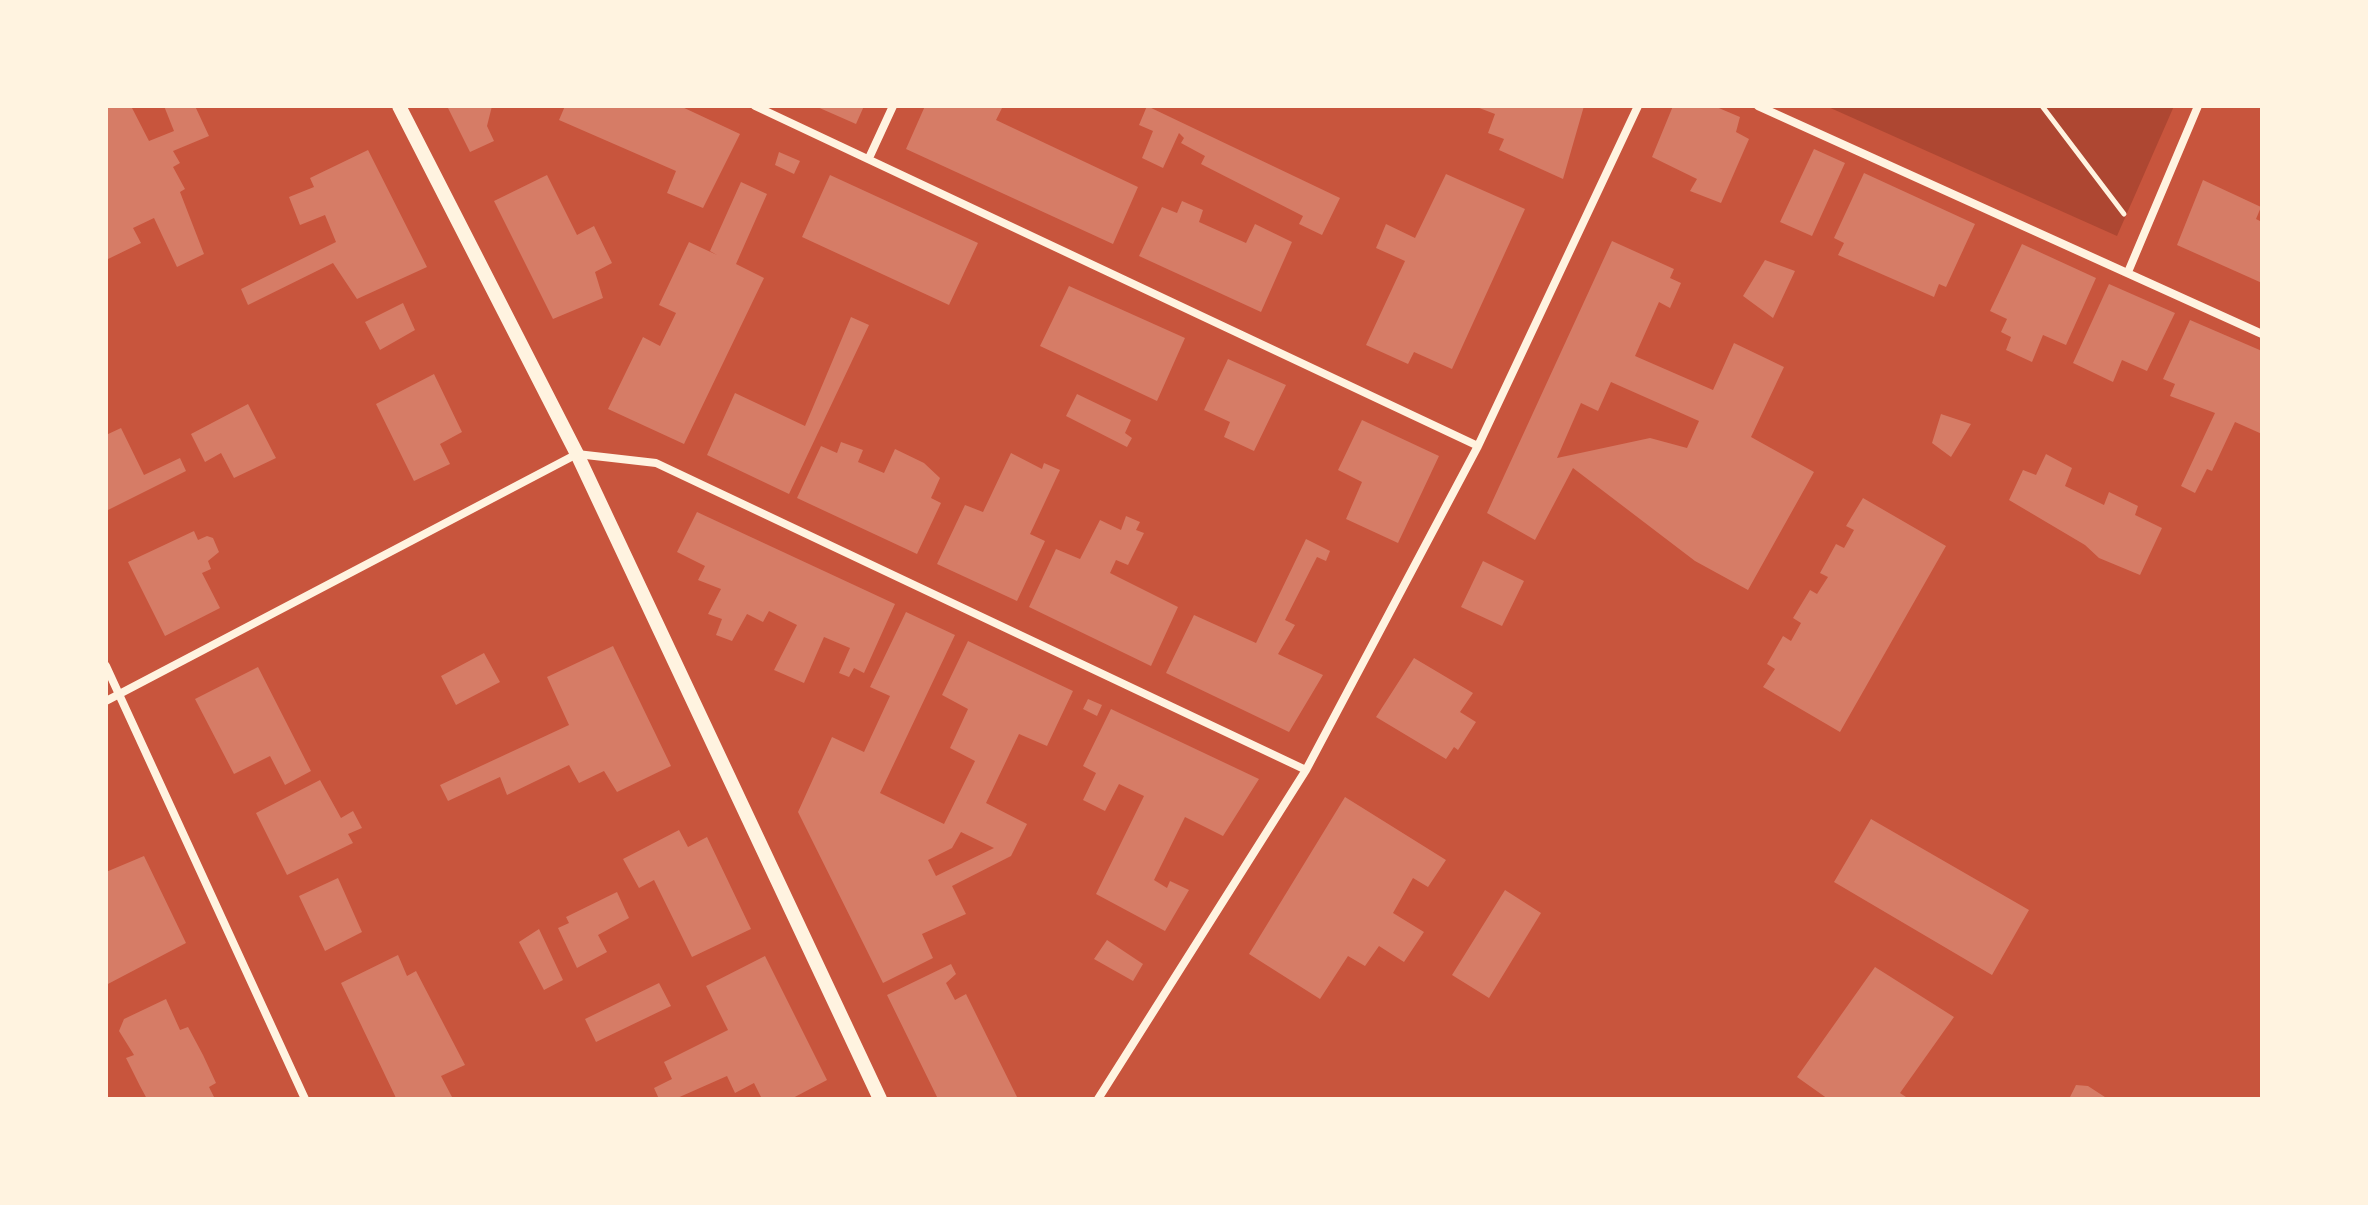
<!DOCTYPE html>
<html>
<head>
<meta charset="utf-8">
<style>
	body { margin:0 }
	#map { position:relative; width:2368px; height:1205px; overflow:hidden; background:#c8553d; font-family:Commissioner,sans-serif }
	canvas { display:block }
	.frame { position:absolute; inset:0; border:108px solid #fff3e0; pointer-events:none }
</style>
</head>
<body>
<div id="map">
<canvas width="2368" height="1205"></canvas>
<div class="frame"></div>
</div>
<script>
const ctx = document.querySelector('canvas').getContext('2d');
ctx.lineJoin = 'round';
function fillPath(path, color) {
  ctx.fillStyle = color;
  ctx.fill(path, 'evenodd');
}
function strokePath(path, color, width, dash) {
  ctx.strokeStyle = color;
  ctx.lineWidth = width;
  ctx.lineCap = dash ? 'butt' : 'round';
  ctx.setLineDash(dash || []);
  ctx.stroke(path);
}
fillPath(new Path2D(`
	M1826,106H2174L2117,236Z`), '#ae4732');
fillPath(new Path2D(`
	M106,106H131L149,141L174,131L164,106H195L209,136L173,151L180,163L173,167L185,189L180,192L204,254L177,267L154,218L133,228L141,243L106,260Z
	M447,106H492L487,126L494,141L470,152Z
	M565,106H680L740,134L703,208L667,193L676,171L559,120Z
	M815,106H864L856,124Z
	M925,106H997L1002,108L996,120L1138,187L1113,244L906,149Z
	M1147,106L1340,198L1322,235L1299,224L1303,216L1201,164L1205,156L1181,143L1184,138L1179,133L1163,168L1142,158L1153,131L1139,125Z
	M1474,106H1584L1563,179L1499,150L1504,139L1488,133L1495,114Z
	M1673,106H1714L1740,117L1736,132L1749,139L1721,203L1690,191L1697,179L1652,157Z
	M1814,149L1845,163L1812,236L1780,222Z
	M368,150L427,267L357,299L333,263L248,305L241,289L336,242L325,215L300,225L289,197L314,187L310,178Z
	M779,152L800,161L794,174L775,165Z
	M1864,173L1975,224L1946,287L1939,284L1934,297L1838,255L1844,243L1834,238Z
	M1446,174L1525,209L1452,369L1414,352L1408,364L1366,345L1405,261L1376,248L1386,224L1415,238Z
	M547,175L577,235L594,226L612,263L595,272L603,298L553,319L494,201Z
	M830,175L978,243L949,305L802,237Z
	M2203,180L2261,207L2256,219L2262,222V283L2177,245Z
	M741,182L767,194L736,264L764,278L684,444L608,409L643,337L660,346L676,313L659,305L689,242L717,255L710,251Z
	M1182,201L1203,210L1199,222L1246,243L1255,224L1292,242L1261,312L1139,256L1162,207L1177,213Z
	M1612,241L1674,269L1670,278L1681,283L1670,308L1659,302L1635,356L1713,390L1734,343L1784,367L1751,437L1814,472L1748,590L1695,561L1573,468L1535,540L1487,513ZM1611,382L1699,421L1687,448L1650,438L1557,458L1581,403L1598,411Z
	M2022,244L2096,278L2066,345L2043,335L2032,362L2006,350L2011,337L2001,332L2007,319L1990,311Z
	M1765,260L1795,271L1773,318L1743,296Z
	M2109,284L2175,313L2147,371L2122,360L2113,382L2073,363Z
	M1069,286L1185,338L1157,401L1040,346Z
	M403,303L415,330L380,350L365,322Z
	M851,317L869,325L789,494L707,455L735,393L805,426Z
	M2190,320L2262,351V434L2235,422L2212,471L2207,469L2195,493L2181,486L2215,413L2170,396L2175,384L2163,379Z
	M1228,359L1286,385L1254,451L1224,437L1230,422L1204,410Z
	M434,374L462,432L440,444L450,464L414,481L376,404Z
	M1077,394L1131,420L1125,433L1132,438L1127,447L1066,416Z
	M248,404L276,458L234,478L221,453L205,462L191,434Z
	M1941,414L1971,424L1951,457L1932,443Z
	M1362,420L1439,456L1398,543L1346,519L1362,482L1338,470Z
	M121,428L144,475L180,458L186,471L106,511V435Z
	M841,442L863,450L858,462L884,473L895,449L924,463L940,478L931,498L941,503L917,554L797,498L821,446L837,453Z
	M1011,453L1042,469L1044,463L1060,470L1030,534L1045,541L1017,601L937,564L965,505L983,512Z
	M2046,454L2072,468L2065,486L2104,505L2109,492L2138,506L2135,515L2162,528L2140,575L2099,558L2085,545L2009,500L2023,470L2036,475Z
	M1863,498L1946,546L1840,732L1763,687L1775,669L1767,664L1783,636L1791,641L1801,623L1793,618L1810,590L1817,594L1828,577L1820,573L1836,544L1844,548L1854,530L1846,526Z
	M697,512L895,604L864,673L854,668L849,677L839,673L850,648L824,637L804,683L774,670L797,625L769,611L763,622L747,614L732,641L716,635L722,619L708,614L721,589L698,580L705,566L677,552Z
	M1126,516L1140,522L1136,530L1144,533L1128,565L1116,560L1110,573L1178,607L1151,666L1029,607L1056,549L1080,559L1100,520L1121,530Z
	M194,531L198,540L207,536L213,538L219,552L208,561L211,569L202,573L220,608L165,636L128,562Z
	M1306,539L1330,551L1326,561L1317,557L1285,620L1295,625L1278,654L1323,675L1289,732L1166,673L1194,615L1256,643Z
	M1483,561L1524,581L1502,626L1461,607Z
	M906,612L955,635L880,793L944,824L975,761L950,748L968,709L942,695L968,641L1073,691L1047,746L1019,734L986,803L1027,824L1011,856L952,886L966,914L922,934L933,958L883,983L798,812L832,737L864,752L890,696L870,687ZM961,832L994,848L936,876L928,860L952,848Z
	M613,646L671,766L617,792L604,771L579,783L569,765L507,795L500,777L448,801L440,785L569,725L547,677Z
	M484,653L500,682L456,705L441,676Z
	M1414,658L1473,693L1460,712L1476,722L1458,750L1454,747L1446,759L1376,717Z
	M258,667L311,771L285,785L270,756L234,774L195,699Z
	M1088,699L1102,705L1097,716L1083,709Z
	M1111,709L1259,779L1223,836L1185,817L1154,880L1167,888L1170,881L1189,890L1165,931L1096,894L1144,796L1119,784L1105,811L1083,800L1096,773L1083,766Z
	M320,780L341,818L353,811L362,828L348,834L353,843L287,875L256,813Z
	M1345,797L1446,860L1428,887L1413,878L1393,913L1424,932L1404,962L1379,946L1365,966L1348,956L1320,999L1249,954Z
	M1871,819L2029,910L1992,975L1834,882Z
	M679,830L688,847L707,837L751,929L692,957L654,880L639,888L623,859Z
	M144,856L186,943L106,985V872Z
	M338,878L362,932L325,951L299,896Z
	M1505,890L1541,913L1489,998L1452,975Z
	M617,892L629,918L598,935L607,952L577,968L558,928L569,923L566,917Z
	M539,929L563,980L544,990L519,942Z
	M1107,940L1143,964L1133,981L1094,959Z
	M398,955L407,976L416,971L465,1065L441,1076L452,1097L447,1099L396,1098L341,983Z
	M765,956L827,1080L791,1099H762L754,1083L735,1093L727,1076L675,1099H659L654,1088L672,1079L664,1062L728,1030L706,986Z
	M951,964L956,974L946,983L955,1000L966,994L1018,1099H938L887,995Z
	M1875,967L1954,1017L1900,1093L1909,1099H1828L1797,1077Z
	M659,983L671,1006L596,1042L585,1019Z
	M166,999L180,1030L188,1027L203,1055L216,1083L209,1087L215,1099H147L140,1086L126,1058L134,1055L119,1031L124,1019Z
	M2076,1085L2088,1086L2108,1099H2069Z`), '#d67c66');
strokePath(new Path2D(`
	M2042,106L2124,214`), '#fff3e0', 5);
strokePath(new Path2D(`
	M755,106L1478,446
	M1758,106L2262,334
	M869,158L893,106
	M2128,272L2198,106
	M106,666L305,1099
	M106,701L577,454L656,463L1306,770
	M1098,1099L1306,770L1478,446L1638,106`), '#fff3e0', 8);
strokePath(new Path2D(`
	M399,106L577,454L880,1099`), '#fff3e0', 14);
</script>
</body>
</html>
